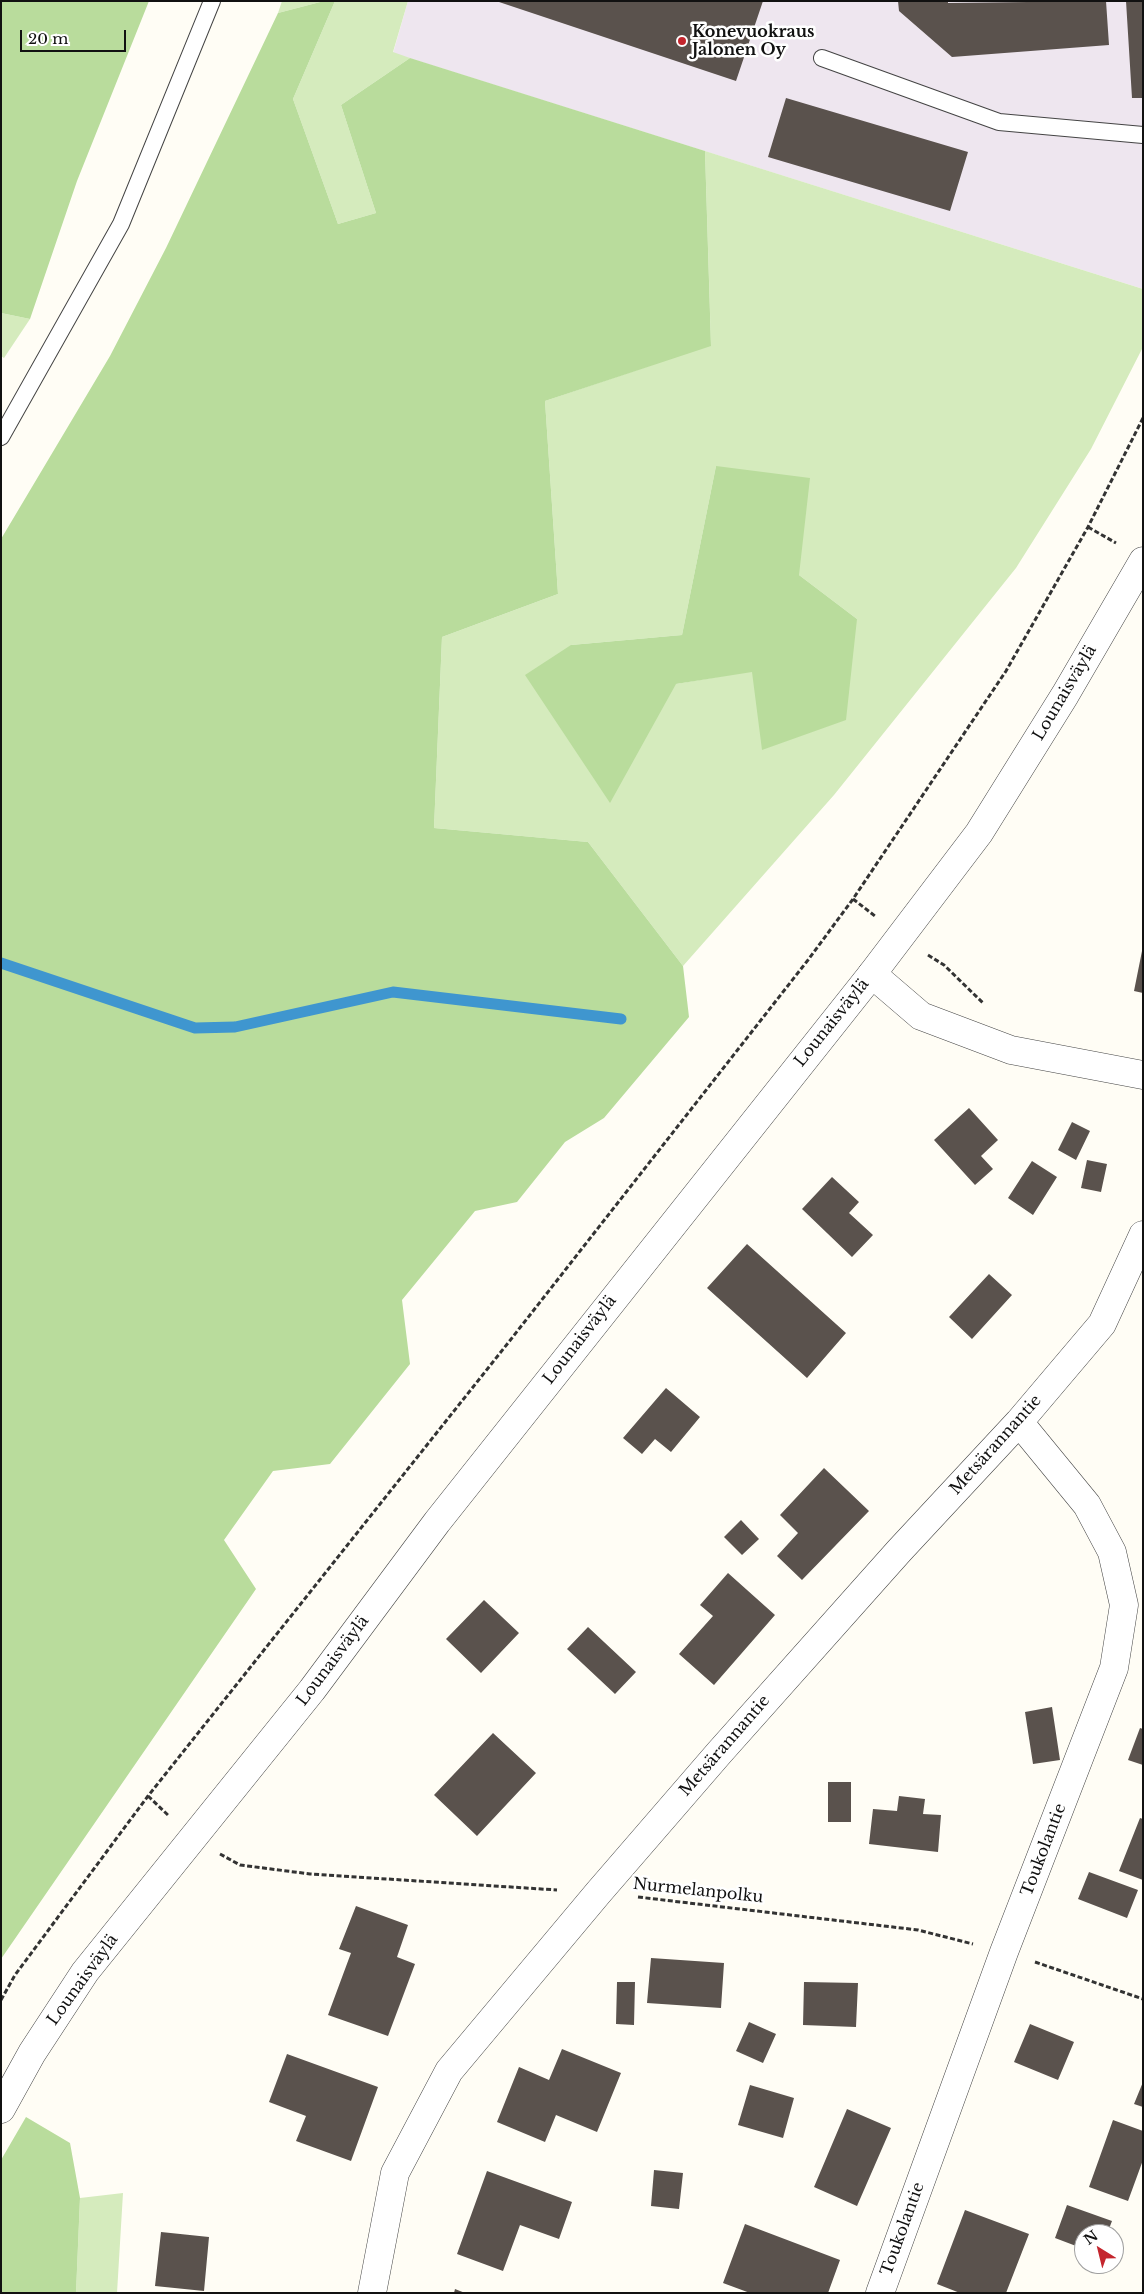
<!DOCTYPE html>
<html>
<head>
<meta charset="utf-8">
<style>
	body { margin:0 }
	#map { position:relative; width:1144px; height:2294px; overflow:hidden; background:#fffdf5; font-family:"Libre Baskerville",serif }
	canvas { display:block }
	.frame { position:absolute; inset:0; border:2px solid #111; pointer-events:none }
	.north { position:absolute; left:1074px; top:2224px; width:50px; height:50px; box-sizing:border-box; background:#fff; border:1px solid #a0a0a0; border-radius:50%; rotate:324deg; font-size:14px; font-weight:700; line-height:20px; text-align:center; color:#111 }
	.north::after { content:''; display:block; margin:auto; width:18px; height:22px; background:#c4262e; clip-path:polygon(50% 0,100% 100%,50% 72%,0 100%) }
	.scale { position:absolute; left:20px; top:30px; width:106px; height:22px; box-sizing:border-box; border:2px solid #111; border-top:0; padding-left:6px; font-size:15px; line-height:18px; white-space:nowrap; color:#111; -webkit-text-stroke:4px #fff; paint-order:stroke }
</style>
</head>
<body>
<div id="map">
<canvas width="1144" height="2294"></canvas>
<div class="frame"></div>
<div class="north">N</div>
<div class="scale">20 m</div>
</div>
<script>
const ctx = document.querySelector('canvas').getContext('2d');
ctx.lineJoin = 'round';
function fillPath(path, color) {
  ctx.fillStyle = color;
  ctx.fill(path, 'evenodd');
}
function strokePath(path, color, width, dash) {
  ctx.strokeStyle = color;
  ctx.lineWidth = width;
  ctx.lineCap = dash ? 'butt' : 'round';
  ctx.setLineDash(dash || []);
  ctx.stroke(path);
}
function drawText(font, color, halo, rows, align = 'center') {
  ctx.font = font + ' "Libre Baskerville",serif';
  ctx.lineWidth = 5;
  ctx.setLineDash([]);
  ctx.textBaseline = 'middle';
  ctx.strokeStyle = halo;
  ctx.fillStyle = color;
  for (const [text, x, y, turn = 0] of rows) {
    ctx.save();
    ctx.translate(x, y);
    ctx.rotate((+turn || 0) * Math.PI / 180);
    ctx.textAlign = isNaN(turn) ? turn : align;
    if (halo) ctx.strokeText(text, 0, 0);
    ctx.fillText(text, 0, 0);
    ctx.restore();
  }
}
fillPath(new Path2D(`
	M408,1H1143V289L393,53Z`), '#eee6ef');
fillPath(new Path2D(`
	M282,1H324L278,13Z
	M335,1H408L393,52L410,58L341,105L376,213L338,224L293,99Z
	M705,151L1143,289V347L1091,449L1016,568L834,795L683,966L588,842L434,828L442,637L558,594L545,401L711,345ZM716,466L799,575L857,619L752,671L676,684L571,645L682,635Z
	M1,313L30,319L4,358L1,356Z
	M123,2193L117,2293H76L80,2198Z`), '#d5ebbd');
fillPath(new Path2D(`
	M1,1H149L77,181L30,319L1,313Z
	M324,1H335L293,99L338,224L376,213L341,105L410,58L705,151L711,346L545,401L558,594L442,637L434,828L588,842L683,966L689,1017L604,1118L565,1142L517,1202L475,1211L402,1300L410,1364L330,1464L273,1471L224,1540L256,1589L1,1959V539L110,356L166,248L278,13Z
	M716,466L810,478L799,575L857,619L846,720L762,750L752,672L676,684L610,803L525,675L571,645L682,635Z
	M26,2117L70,2143L80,2198L76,2293H1V2160Z`), '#b9dc9c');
strokePath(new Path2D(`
	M1,963L195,1028L235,1027L393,992L621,1019`), '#3f96cf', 11);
fillPath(new Path2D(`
	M496,1H763L736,81Z
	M898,1H948V3L1106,1L1109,45L952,57L899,11Z
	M1126,1H1143V98H1132Z
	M786,98L968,152L950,211L768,157Z
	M1142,951H1143V993L1134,991Z
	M969,1108L998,1140L981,1156L993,1169L975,1185L934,1140Z
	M1072,1122L1090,1131L1076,1160L1058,1150Z
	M1087,1160L1107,1164L1101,1192L1081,1188Z
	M1032,1161L1057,1177L1033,1215L1008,1198Z
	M832,1177L859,1202L849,1213L873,1235L852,1257L802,1209Z
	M747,1244L846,1333L807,1378L707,1288Z
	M989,1274L1012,1295L972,1339L949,1317Z
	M666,1388L700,1417L671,1452L655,1439L642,1454L623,1438Z
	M824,1468L869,1511L802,1580L777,1556L798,1533L780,1515Z
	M741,1520L759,1539L742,1555L724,1537Z
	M728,1573L775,1615L714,1685L679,1654L713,1616L700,1605Z
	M484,1600L519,1633L481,1673L446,1639Z
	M588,1627L636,1672L615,1694L567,1649Z
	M1052,1707L1060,1760L1033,1764L1025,1712Z
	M1140,1728L1143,1729V1765L1128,1760Z
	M493,1733L536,1773L477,1836L434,1795Z
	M828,1782H851V1822H828Z
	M899,1796L925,1799L923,1814L941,1815L938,1852L869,1844L873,1809L897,1811Z
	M1140,1818L1143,1819V1880L1119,1871Z
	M1089,1872L1138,1890L1127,1918L1078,1899Z
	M356,1906L408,1925L397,1957L415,1964L388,2036L328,2015L351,1953L339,1949Z
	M651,1958L724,1963L721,2008L647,2003Z
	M617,1982H635L634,2025L616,2024Z
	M804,1982L858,1983L856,2027L803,2025Z
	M749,2022L776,2034L763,2063L736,2051Z
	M1030,2024L1074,2042L1058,2080L1014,2062Z
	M562,2049L621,2073L597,2132L556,2115L545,2142L497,2122L519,2067L549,2080Z
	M287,2054L378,2087L351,2161L296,2141L306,2116L269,2102Z
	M1143,2082V2107L1134,2104Z
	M750,2085L794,2098L783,2138L738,2125Z
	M847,2109L891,2128L857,2206L814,2187Z
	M1113,2120L1143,2131V2160L1128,2201L1089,2187Z
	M654,2170L683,2173L679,2209L651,2206Z
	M487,2171L572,2202L559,2239L520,2225L503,2271L457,2254Z
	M1067,2205L1112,2221L1107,2234H1084V2249L1055,2238Z
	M965,2210L1029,2234L1006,2293H960L937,2284Z
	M745,2224L840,2260L828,2293H750L723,2283Z
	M161,2232L209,2237L204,2291L155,2286Z
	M455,2289L465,2293H454Z`), '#5a524d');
const service = new Path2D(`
	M822,58L999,122L1143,135
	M1,437L121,224L212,1`);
const minor = new Path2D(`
	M872,974L921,1016L1011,1050L1143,1075
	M372,2293L395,2173L449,2071L598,1893L719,1753L899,1551L1019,1422L1102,1324L1143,1235
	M880,2293L1004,1952L1114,1668L1124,1605L1112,1552L1087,1505L1019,1422`);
const tertiary = new Path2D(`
	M1,2109L32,2053L85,1972L312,1690L437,1522L872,974L979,833L1065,695L1143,561`);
strokePath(service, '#444', 18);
strokePath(minor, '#444', 29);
strokePath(tertiary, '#444', 29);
strokePath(new Path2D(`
	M1088,527L1116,543
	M853,899L875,916
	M928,955L944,965L983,1003
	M148,1796L169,1816
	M220,1854L240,1865L310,1874L557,1890
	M638,1897L918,1930L973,1944
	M1035,1962L1143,1999
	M1,2000L15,1975L148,1796L508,1343L808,960L853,899L1006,671L1088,527L1143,418`), '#333', 3, [5, 2.5]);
strokePath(service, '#fff', 16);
strokePath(minor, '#fff', 28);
strokePath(tertiary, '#fff', 28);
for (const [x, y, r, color] of [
	[682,41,5,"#c4262e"]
]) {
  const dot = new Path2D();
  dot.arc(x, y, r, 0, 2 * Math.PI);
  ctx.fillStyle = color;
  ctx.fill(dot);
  strokePath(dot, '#fff', 2);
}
drawText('bold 16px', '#111', '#fff', [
	["Konevuokraus",692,32],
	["Jalonen Oy",692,50]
], 'left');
drawText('16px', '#111', '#fff', [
	["Lounaisväylä",1065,693,-59],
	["Lounaisväylä",832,1023,-51],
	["Lounaisväylä",580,1340,-52],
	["Metsärannantie",996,1445,-48],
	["Lounaisväylä",333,1661,-53],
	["Metsärannantie",725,1746,-49],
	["Toukolantie",1044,1850,-69],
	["Nurmelanpolku",698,1891,6],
	["Lounaisväylä",83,1980,-54],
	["Toukolantie",903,2229,-70]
]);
</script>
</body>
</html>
